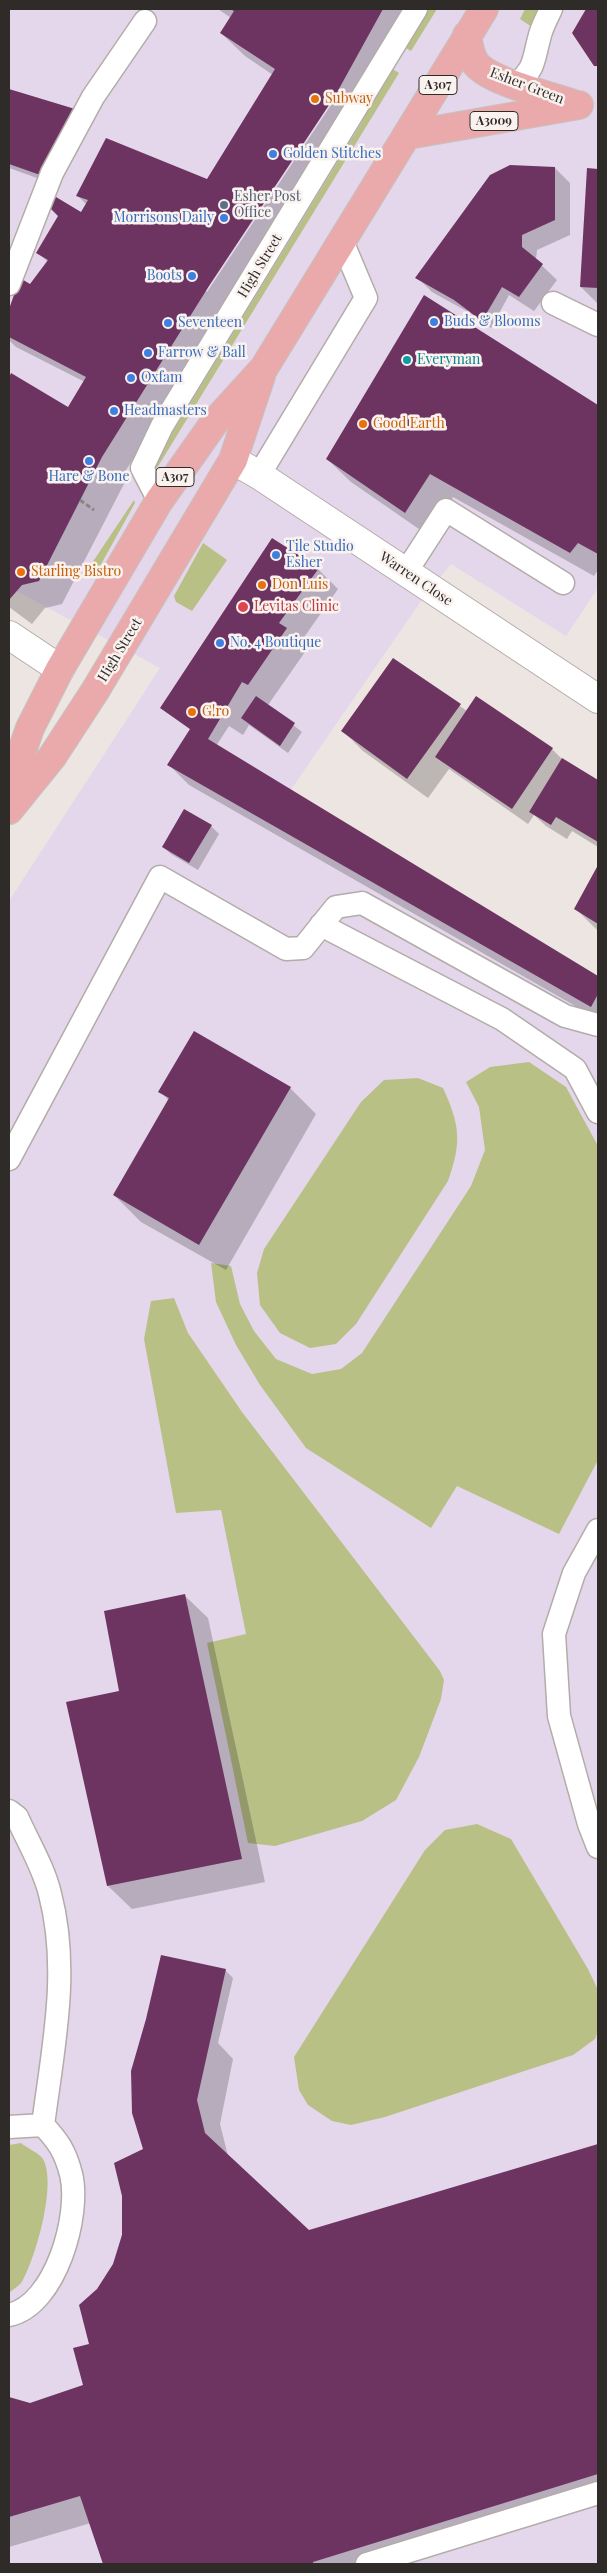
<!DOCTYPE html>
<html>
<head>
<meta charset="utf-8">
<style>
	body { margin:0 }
	#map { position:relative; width:607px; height:2573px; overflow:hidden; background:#ece5e1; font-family:"Playfair Display",serif }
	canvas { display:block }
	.frame { position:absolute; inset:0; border:10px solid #2e2b29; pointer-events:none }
</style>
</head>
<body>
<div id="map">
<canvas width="607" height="2573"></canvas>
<div class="frame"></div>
</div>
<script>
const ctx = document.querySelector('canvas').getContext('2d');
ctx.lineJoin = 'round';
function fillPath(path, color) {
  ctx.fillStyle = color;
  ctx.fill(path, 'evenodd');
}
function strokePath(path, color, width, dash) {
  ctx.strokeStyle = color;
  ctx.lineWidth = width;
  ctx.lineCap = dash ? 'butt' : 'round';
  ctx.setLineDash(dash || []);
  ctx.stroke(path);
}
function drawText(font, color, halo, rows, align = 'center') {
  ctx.font = font + ' "Playfair Display",serif';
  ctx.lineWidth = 5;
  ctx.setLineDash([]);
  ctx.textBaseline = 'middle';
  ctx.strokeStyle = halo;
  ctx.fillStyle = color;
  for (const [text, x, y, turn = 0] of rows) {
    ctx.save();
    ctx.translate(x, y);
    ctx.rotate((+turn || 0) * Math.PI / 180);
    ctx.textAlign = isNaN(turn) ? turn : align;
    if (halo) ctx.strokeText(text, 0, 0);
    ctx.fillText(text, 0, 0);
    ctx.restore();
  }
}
fillPath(new Path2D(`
	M9,9H598V588L566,636L451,564L419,604L290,791L598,976V2564H9V901L160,668L9,587Z`), '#e4d7eb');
fillPath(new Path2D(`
	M428,9H437L411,51L404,47Z
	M525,9H540L535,29L520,19Z
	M391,68L399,73L157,468L153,471L152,466L362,122L372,98Z
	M134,500L135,503L94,577H87L88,569Z
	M203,543L227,560L192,611L176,602L174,596Z
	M529,1062L566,1087L598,1146V1460L559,1534L457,1486L431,1528L306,1448L260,1385L236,1345L216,1302L211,1263L231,1266L240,1304L254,1331L276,1359L312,1374L341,1369L362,1353L471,1186L485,1150L479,1107L466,1082L490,1067Z
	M418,1078L443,1088C460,1125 462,1142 448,1181L356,1324L336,1344L310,1348L280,1333L260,1305L257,1273L264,1249L361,1102L384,1080Z
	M174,1298L188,1333L242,1412L440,1671L444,1680L441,1699L419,1757L396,1800L362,1821L275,1846L248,1843L207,1643L246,1634L221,1510L176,1513L144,1339L151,1301Z
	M477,1824L511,1839L588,1969L598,1990V2031L595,2039L573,2055L385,2117L351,2125L332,2121L308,2105L299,2090L294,2057L425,1850L445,1830Z
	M21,2143C27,2148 39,2153 43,2159C57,2184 36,2256 23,2280C20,2286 13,2289 9,2293V2145Z`), '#b9c086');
fillPath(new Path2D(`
	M218,9H419L121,478L125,482L62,604L45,608L32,624L9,607V381L12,375L68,409L85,382L16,347L9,340V312L48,262L38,253L81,214L87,205L78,196L207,181L273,75L245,56L221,33L231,18ZM328,105H331L207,292L205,290Z
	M588,9H598V68L573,33Z
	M9,91L74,110L54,184L9,168Z
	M555,168L570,183V235L537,250L536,260L557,280L534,311L509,295L491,328L470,313L432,292L417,277Z
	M588,170H598V304L581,287Z
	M424,297L598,406V570L594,576L453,497L429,536L351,482L327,459Z
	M318,569L338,589L300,643L307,649L268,705L302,732L288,753L249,725L243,735L229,726L216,746L598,978V1019L189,785L169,765L191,730L162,708Z
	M393,660L467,711L476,698L552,749L563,760L598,781V847L572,831L567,839L546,826L534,815L528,824L449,769L428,798L363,751L343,731Z
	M211,826L219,834L198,870L171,854L163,847Z
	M598,869V931L576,909Z
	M290,1088L316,1114L226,1270L141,1222L114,1195L169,1101L160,1091Z
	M184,1595L208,1618L265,1882L132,1909L108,1886L67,1703L121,1692Z
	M225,1970L233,1978L218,2043L233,2059L220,2124L228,2156L309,2232L598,2145V2505L405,2564H104L91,2523L9,2547V2399L30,2404L85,2386L98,2290L114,2264L145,2150Z`), '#0003');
fillPath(new Path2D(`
	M230,9H383L335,96L209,286L102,457L39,581L22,585L9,600V378L11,373L68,407L86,377L9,337V309L20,278L30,284L48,260L36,253L58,216L48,206L56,197L81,212L88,200L76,196L106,138L207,179L275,69L220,33L234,11Z
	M586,9H598V66H594L572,33Z
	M9,89L75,109L46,177L9,164Z
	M510,165L555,167V220L522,235V247L543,264L519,297L502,287L482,321L454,300L415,278L490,175Z
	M587,168L598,169V288L580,287Z
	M424,295L598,405V554L578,543L570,553L430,474L405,513L326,459Z
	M272,538L319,568L279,623L287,628L248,685L242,682L208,739L598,976V994L591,1007L167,765L190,729L160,708Z
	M393,658L461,704L407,779L341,731Z
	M256,696L295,723L280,746L241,718Z
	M476,696L553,748L512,809L435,757Z
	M562,758L598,780V842L556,817L551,825L529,812Z
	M184,809L212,825L189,863L162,847Z
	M598,865V924L574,909Z
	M194,1031L291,1087L199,1245L113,1195L169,1098L158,1092Z
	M185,1594L242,1859L107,1886L66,1702L119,1691L104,1611Z
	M161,1955L226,1969L197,2100L205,2133L309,2230L598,2144V2474L313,2562V2564H103L80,2496L9,2517V2397L30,2403L83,2385L73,2348L89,2344L79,2305L97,2289L113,2264L122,2235V2196L114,2163L143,2149L132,2113L131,2071L146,2019Z`), '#6d3461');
const lane = new Path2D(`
	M517,84C535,68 533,61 539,39C541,28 547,18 551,9
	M9,284L52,173L93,97L145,21
	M553,303L598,325
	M259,475L366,298L342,241
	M159,501L142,468L162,426L416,9
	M406,572L446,510L563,583
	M321,925L502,1019L575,1069L598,1112
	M9,1159L160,877L286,949L303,948L336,907L362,903L565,1016L598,1025
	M598,1530L574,1573L554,1634L559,1716L589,1824L598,1847
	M9,1811L17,1817C28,1842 44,1868 50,1894C70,1970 53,2048 43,2125
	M9,2127L43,2125C58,2141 65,2151 71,2174C81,2214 56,2305 9,2315
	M367,2564L598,2493`);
const street = new Path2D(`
	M233,460L259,475L598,699
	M9,635L60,669`);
const primary = new Path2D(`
	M467,35C469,46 470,59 479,67C498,84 552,96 577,105
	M408,135L579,105
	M9,788L30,728L60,669L159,501L214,423L264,368L484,9
	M9,810L52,757L95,691L233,460L261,376`);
strokePath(lane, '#b3aca8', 25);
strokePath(street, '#b3aca8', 30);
strokePath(primary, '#c4c4c3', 30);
strokePath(new Path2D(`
	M80,500L94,510`), '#8b8683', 3, [5, 2.5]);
strokePath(lane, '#fff', 22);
strokePath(street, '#fff', 28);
strokePath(primary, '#eaaaac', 28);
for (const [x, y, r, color] of [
	[315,99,5,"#e8710a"],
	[273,154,5,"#3f7fe0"],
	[224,205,5,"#5c6f8a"],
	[224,218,5,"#3f7fe0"],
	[192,276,5,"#3f7fe0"],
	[434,322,5,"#3f7fe0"],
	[168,323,5,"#3f7fe0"],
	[148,353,5,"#3f7fe0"],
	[407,360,5,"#0f9aa8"],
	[131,378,5,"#3f7fe0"],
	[114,411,5,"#3f7fe0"],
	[363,424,5,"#e8710a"],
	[89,461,5,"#3f7fe0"],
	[276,555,5,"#3f7fe0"],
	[21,572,5,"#e8710a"],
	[262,585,5,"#e8710a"],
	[243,607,6,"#e0444e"],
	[220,643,5,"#3f7fe0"],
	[192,712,5,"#e8710a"]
]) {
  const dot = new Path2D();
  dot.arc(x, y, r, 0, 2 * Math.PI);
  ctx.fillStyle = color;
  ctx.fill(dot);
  strokePath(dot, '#faf2ee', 2);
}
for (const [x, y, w] of [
	[438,85,38],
	[494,121,48],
	[175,477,38]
]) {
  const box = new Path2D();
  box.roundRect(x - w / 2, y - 9.5, w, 19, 4);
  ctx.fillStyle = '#faf2ee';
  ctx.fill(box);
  strokePath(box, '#2e2b29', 1);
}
drawText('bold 12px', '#2e2b29', null, [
	["A307",438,85],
	["A3009",494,121],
	["A307",175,477]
]);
drawText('14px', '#2e2b29', '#faf2ee', [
	["Esher Green",527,86,21],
	["High Street",260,266,-59],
	["Warren Close",416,579,34],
	["High Street",120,650,-59]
]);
drawText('14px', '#c56008', '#faf2ee', [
	["Subway",325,99],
	["Good Earth",373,424],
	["Starling Bistro",31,572],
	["Don Luis",272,585],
	["G!ro",202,712]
], 'left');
drawText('14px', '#366cbe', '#faf2ee', [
	["Golden Stitches",283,154],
	["Morrisons Daily",214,218,"right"],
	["Boots",182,276,"right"],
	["Buds & Blooms",444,322],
	["Seventeen",178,323],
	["Farrow & Ball",158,353],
	["Oxfam",141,378],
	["Headmasters",124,411],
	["Hare & Bone",89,477,"center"],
	["Tile Studio",286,547],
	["Esher",286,563],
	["No. 4 Boutique",230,643]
], 'left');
drawText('14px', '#4e5e75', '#faf2ee', [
	["Esher Post",234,197],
	["Office",234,213]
], 'left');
drawText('14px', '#0d838f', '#faf2ee', [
	["Everyman",417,360]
], 'left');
drawText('14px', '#be3a42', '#faf2ee', [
	["Levitas Clinic",254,607]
], 'left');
</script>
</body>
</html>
